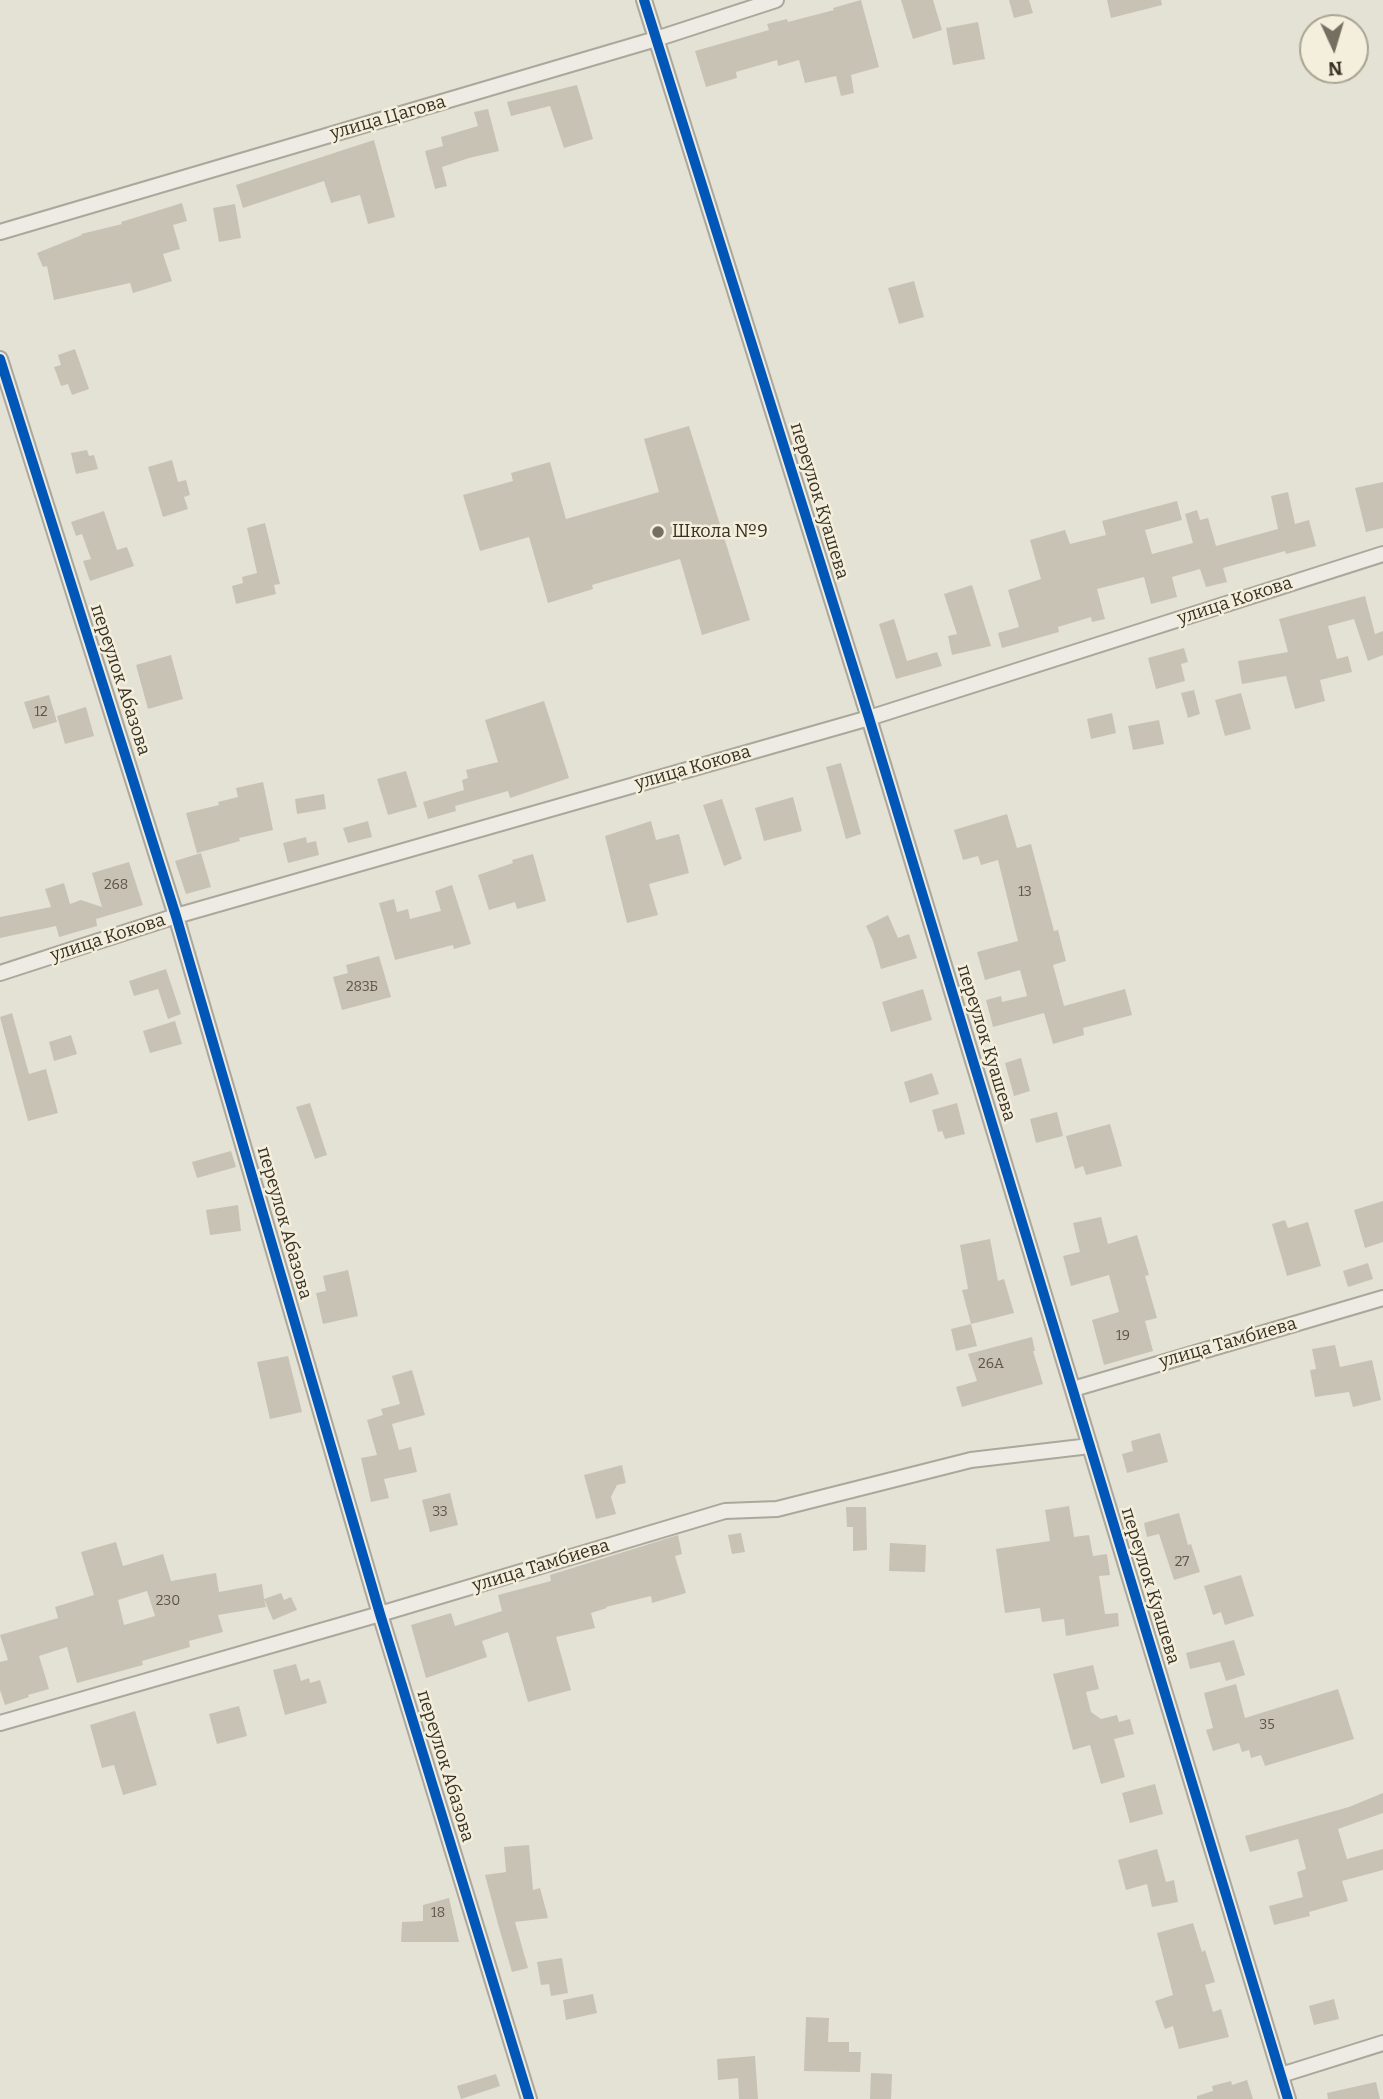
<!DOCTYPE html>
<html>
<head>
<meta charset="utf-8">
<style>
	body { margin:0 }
	#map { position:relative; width:1383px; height:2099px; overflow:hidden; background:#e4e2d4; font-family:Bitter,serif }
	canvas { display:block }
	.north { position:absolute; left:1299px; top:14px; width:70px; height:70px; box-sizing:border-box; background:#f3efdc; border:2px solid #a9a392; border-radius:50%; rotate:176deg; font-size:19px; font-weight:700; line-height:28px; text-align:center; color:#393124 }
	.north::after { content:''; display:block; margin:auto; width:24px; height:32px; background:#756f62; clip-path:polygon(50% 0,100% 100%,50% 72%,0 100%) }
</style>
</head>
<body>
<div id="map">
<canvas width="1383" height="2099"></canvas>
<div class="north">N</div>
</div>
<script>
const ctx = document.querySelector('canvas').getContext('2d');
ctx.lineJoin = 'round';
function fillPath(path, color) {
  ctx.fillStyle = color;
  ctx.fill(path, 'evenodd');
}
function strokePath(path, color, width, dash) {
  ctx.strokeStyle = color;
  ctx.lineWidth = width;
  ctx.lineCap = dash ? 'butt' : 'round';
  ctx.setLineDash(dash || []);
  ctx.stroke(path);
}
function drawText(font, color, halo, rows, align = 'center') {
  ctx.font = font + ' Bitter,serif';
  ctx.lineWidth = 5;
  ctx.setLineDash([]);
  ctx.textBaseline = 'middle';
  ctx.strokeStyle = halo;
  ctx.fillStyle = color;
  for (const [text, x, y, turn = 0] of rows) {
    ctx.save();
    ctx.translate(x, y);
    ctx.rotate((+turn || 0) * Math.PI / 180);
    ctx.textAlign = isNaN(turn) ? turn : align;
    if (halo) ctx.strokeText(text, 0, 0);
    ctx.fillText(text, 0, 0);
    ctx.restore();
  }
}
fillPath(new Path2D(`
	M861,0L879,67L851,75L854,93L841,96L836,76L805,83L799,60L778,66L777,60L736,72L737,78L706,87L695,51L769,30L767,24L787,19L788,22L834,10L833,8Z
	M901,0H933L942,30L913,39Z
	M1009,0H1029L1033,13L1014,18Z
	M1107,0H1161L1162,5L1111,18Z
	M978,22L985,59L953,65L946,28Z
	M577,85L593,139L564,148L550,106L511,116L507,102Z
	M488,109L499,151L469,158L442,167L447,186L435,189L425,151L443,146L441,137L478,126L474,112Z
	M374,140L395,217L368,224L360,195L331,203L324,181L243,208L236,185Z
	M182,203L187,221L173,225L180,249L163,254L172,281L133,293L130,283L54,300L47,266L43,267L37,253L82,235L81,234L122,224L121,222Z
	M235,204L241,238L219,242L213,208Z
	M914,281L924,317L899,324L888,288Z
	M75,349L89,389L72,395L68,384L61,386L54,367L61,365L58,355Z
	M689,426L750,620L702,635L680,559L592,585L593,589L548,603L529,537L480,551L463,495L513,481L511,473L550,462L566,519L659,492L644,439Z
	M87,450L89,456L94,455L98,469L76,474L71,453Z
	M172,460L178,482L186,480L190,495L184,497L188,509L163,517L148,467Z
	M1383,482V528L1366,532L1355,488Z
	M1288,492L1295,524L1309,520L1316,546L1286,554L1285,551L1223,568L1227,582L1206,587L1200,569L1172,577L1177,597L1151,604L1144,577L1097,589L1105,619L1092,622L1091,617L1058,627L1059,632L1002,648L998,633L1019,627L1008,590L1041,579L1030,540L1065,530L1070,544L1106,535L1102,521L1177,501L1182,520L1145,530L1152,554L1193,543L1185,514L1197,510L1200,520L1208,518L1216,546L1278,529L1271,496Z
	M104,511L117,550L127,547L134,566L90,581L83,561L91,559L82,534L76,536L71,522Z
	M265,523L280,584L274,585L276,594L236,604L232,586L243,583L242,577L257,573L247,528Z
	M972,585L991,646L952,655L948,636L957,634L944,594Z
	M1365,596L1375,634L1383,631V655L1368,661L1354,619L1328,626L1337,659L1348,656L1352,672L1320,680L1325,701L1295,709L1286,676L1242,684L1238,661L1288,652L1279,619Z
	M894,619L907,661L937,652L942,666L896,679L879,624Z
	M1184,648L1188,662L1181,664L1185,681L1156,689L1148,658Z
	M171,655L183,699L148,709L136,665Z
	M1194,690L1200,714L1188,718L1181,693Z
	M1241,693L1251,729L1225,736L1215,700Z
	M49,695L57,722L33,729L24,702Z
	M544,701L569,778L510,798L508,791L455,806L456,811L428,819L423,802L464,790L462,780L468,778L466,770L498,762L485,720Z
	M86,707L94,736L65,744L57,716Z
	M1112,713L1116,733L1091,739L1087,719Z
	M1159,720L1164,744L1133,750L1128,726Z
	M841,763L861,834L846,839L826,767Z
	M406,771L417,807L388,815L377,779Z
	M263,782L273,830L239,838L240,841L197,853L186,813L219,805L218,802L238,797L236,788Z
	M324,794L326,809L297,814L295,799Z
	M793,797L802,831L764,841L755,808Z
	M722,799L742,859L724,866L703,805Z
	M1007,814L1017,848L1031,844L1054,931L1058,930L1066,961L1053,965L1064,1006L1125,989L1132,1015L1083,1028L1084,1035L1053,1044L1044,1013L993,1027L986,1000L1001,996L1002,1002L1027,996L1020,970L985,980L977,952L1018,941L998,860L981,865L978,856L963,860L954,830Z
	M368,821L372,837L348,843L343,828Z
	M651,821L656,840L679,834L689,873L649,884L658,915L627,923L605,836Z
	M306,837L307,843L316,841L319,855L288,863L283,843Z
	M201,853L211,887L186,894L175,861Z
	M533,854L546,901L517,909L515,902L489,910L478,875L513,863L512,860Z
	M129,862L143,905L96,919L97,926L59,937L56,926L0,938V917L51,907L45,889L64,883L70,904L81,900L102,907L92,873Z
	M452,885L471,944L454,949L453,945L395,960L379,903L394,899L397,912L408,909L410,919L441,911L435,891Z
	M888,915L898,938L909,934L917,958L881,969L873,941L866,926Z
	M379,956L391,997L342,1010L333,977L348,973L346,965Z
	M166,969L181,1014L168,1019L158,989L134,996L129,981Z
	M923,989L932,1020L891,1032L882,1002Z
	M12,1013L29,1074L46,1069L58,1113L28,1121L0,1017Z
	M175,1021L182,1044L150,1053L143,1031Z
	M71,1035L77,1054L54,1061L49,1042Z
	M1021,1058L1030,1091L1014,1096L1005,1063Z
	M932,1073L939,1094L910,1103L904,1082Z
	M310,1103L327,1155L315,1159L296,1107Z
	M957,1103L965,1134L945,1139L942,1131L938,1132L932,1110Z
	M1057,1112L1063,1136L1036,1143L1030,1119Z
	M1110,1124L1122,1166L1086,1175L1083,1166L1075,1169L1066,1136Z
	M231,1151L236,1167L197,1178L192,1162Z
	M1383,1201V1242L1365,1248L1354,1210Z
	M238,1205L241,1231L210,1235L206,1210Z
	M1101,1217L1108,1244L1137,1235L1149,1275L1145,1276L1157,1318L1145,1321L1153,1351L1104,1365L1092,1320L1119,1312L1109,1275L1071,1286L1063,1256L1080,1252L1073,1223Z
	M1285,1220L1288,1228L1308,1222L1321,1266L1287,1276L1272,1224Z
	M990,1239L998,1281L1004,1279L1014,1313L971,1324L962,1290L968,1289L960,1245Z
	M1368,1263L1373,1279L1348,1287L1343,1271Z
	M348,1270L358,1316L323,1324L316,1293L326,1291L323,1276Z
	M971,1324L977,1346L956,1351L951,1329Z
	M1032,1337L1035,1351H1033L1043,1384L962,1407L956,1387L977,1381L968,1354Z
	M1335,1345L1340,1367L1372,1360L1381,1400L1353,1407L1349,1392L1315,1397L1310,1370L1316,1369L1312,1349Z
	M288,1356L302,1412L270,1419L257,1362Z
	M412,1370L425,1415L392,1424L399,1450L411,1447L417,1472L384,1479L389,1498L371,1502L361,1458L377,1455L367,1420L383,1415L381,1409L400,1404L392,1376Z
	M1160,1433L1168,1462L1127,1473L1122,1454L1133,1451L1131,1441Z
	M622,1465L626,1483L617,1485L611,1497L616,1514L596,1519L584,1475Z
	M450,1493L458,1525L430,1532L422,1500Z
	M1069,1506L1074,1537L1089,1535L1093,1556L1107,1554L1110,1575L1099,1576L1105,1614L1118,1613L1119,1626L1066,1636L1064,1619L1042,1622L1040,1608L1005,1613L996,1549L1050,1541L1045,1510Z
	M846,1507H866L867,1550L853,1551V1527H847Z
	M1179,1513L1188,1545L1191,1544L1200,1572L1174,1580L1159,1534L1147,1537L1144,1523Z
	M741,1533L745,1552L732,1554L728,1535Z
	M678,1535L682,1554L675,1556L686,1593L652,1603L651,1596L606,1607L607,1608L591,1613L595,1628L556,1637L571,1690L528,1702L508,1632L482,1641L487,1657L426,1678L411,1625L451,1613L455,1626L502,1611L498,1595L551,1581L550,1575Z
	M116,1542L123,1566L163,1554L171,1581L216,1573L219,1592L262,1584L264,1599L281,1593L284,1600L291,1597L297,1610L273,1620L264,1599L266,1607L218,1615L223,1632L189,1641L190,1647L142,1661L143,1665L77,1683L67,1647L39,1656L49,1689L28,1695L29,1697L5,1705L0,1690V1662L8,1660L0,1635L58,1618L55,1607L94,1595L81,1552ZM147,1591L155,1616L124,1625L118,1600Z
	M890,1543L926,1545L925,1572L889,1571Z
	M1241,1575L1254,1616L1225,1625L1221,1612L1213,1615L1204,1586Z
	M1234,1640L1245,1675L1226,1681L1220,1662L1190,1669L1186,1653Z
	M296,1664L301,1681L309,1678L310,1683L320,1680L327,1703L285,1715L273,1670Z
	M1093,1665L1099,1689L1086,1692L1091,1712L1101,1719L1117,1715L1119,1722L1130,1719L1134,1734L1114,1739L1125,1777L1101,1784L1090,1745L1073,1750L1053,1674Z
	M1236,1684L1245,1718L1338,1689L1354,1739L1265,1766L1261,1755L1251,1758L1249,1750L1242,1752L1239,1743L1213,1751L1206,1730L1213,1728L1204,1693Z
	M239,1706L247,1736L217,1744L209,1714Z
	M135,1711L157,1785L123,1795L114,1765L102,1768L90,1725Z
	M1155,1784L1163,1814L1130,1823L1122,1793Z
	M1383,1793V1813L1338,1829L1347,1859L1383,1849V1870L1342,1881L1348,1901L1309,1912L1310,1916L1274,1925L1269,1906L1303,1897L1297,1872L1306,1869L1298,1839L1250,1852L1245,1836L1349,1807Z
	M529,1845L533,1890L540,1888L548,1918L515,1922L528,1968L512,1972L498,1924L485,1875L506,1872L504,1847Z
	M1157,1849L1166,1882L1174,1880L1178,1902L1152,1907L1147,1884L1126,1890L1118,1860Z
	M449,1898L459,1942H401L402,1922L423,1921V1905Z
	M1193,1923L1202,1952L1205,1950L1215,1982L1205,1985L1213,2012L1221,2009L1229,2037L1179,2049L1173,2026L1165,2029L1155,2001L1173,1995L1157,1933Z
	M562,1958L568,1993L551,1996L549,1984L541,1985L537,1962Z
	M593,1994L597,2013L566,2020L563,2000Z
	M1334,1999L1339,2019L1314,2025L1309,2006Z
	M806,2017L829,2018L828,2042H849V2052H861L860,2072L804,2071Z
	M755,2056L758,2099H739L738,2078L718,2080L717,2059Z
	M871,2073L892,2074L891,2099H870Z
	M496,2074L500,2086L461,2099L457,2086Z
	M1247,2080L1253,2099H1197V2096L1213,2091L1212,2086L1231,2081L1232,2085Z
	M1376,2082L1380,2099H1328L1327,2093Z`), '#c8c2b5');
const minor = new Path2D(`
	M644,0L869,718L1288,2099
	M0,232L656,39L776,0
	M0,359L176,916L380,1614L529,2099
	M0,973L176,916L869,718L1383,554
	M1073,1389L1383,1298
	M0,1723L380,1614L725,1511L777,1509L971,1460L1090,1446
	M1281,2075L1383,2043`);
strokePath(minor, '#aaa79c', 18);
strokePath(minor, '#edebe4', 14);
strokePath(new Path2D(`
	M644,0L869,718L1288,2099
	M0,359L176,916L380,1614L529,2099`), '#0057b8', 10);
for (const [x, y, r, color] of [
	[658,532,7,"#756f62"]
]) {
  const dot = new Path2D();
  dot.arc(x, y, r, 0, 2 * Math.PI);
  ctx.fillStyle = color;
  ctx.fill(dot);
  strokePath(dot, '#f3efdc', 2.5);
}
drawText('14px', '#5d5548', null, [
	["12",41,712],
	["268",116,885],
	["13",1025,892],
	["283Б",362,987],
	["19",1123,1336],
	["26А",991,1364],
	["33",440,1512],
	["27",1182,1562],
	["230",168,1601],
	["35",1267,1725],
	["18",438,1913]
]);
drawText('18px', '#393124', '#f3efdc', [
	["улица Цагова",388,118,-16],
	["переулок Куашева",819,501,73],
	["улица Кокова",1235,601,-18],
	["переулок Абазова",120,680,72],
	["улица Кокова",693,768,-16],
	["улица Кокова",108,938,-18],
	["переулок Куашева",986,1043,73],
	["переулок Абазова",284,1223,74],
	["улица Тамбиева",1228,1343,-16],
	["улица Тамбиева",541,1566,-17],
	["переулок Куашева",1150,1586,73],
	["переулок Абазова",445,1766,73]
]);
drawText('18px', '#393124', '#f3efdc', [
	["Школа №9",672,532]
], 'left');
</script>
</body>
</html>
